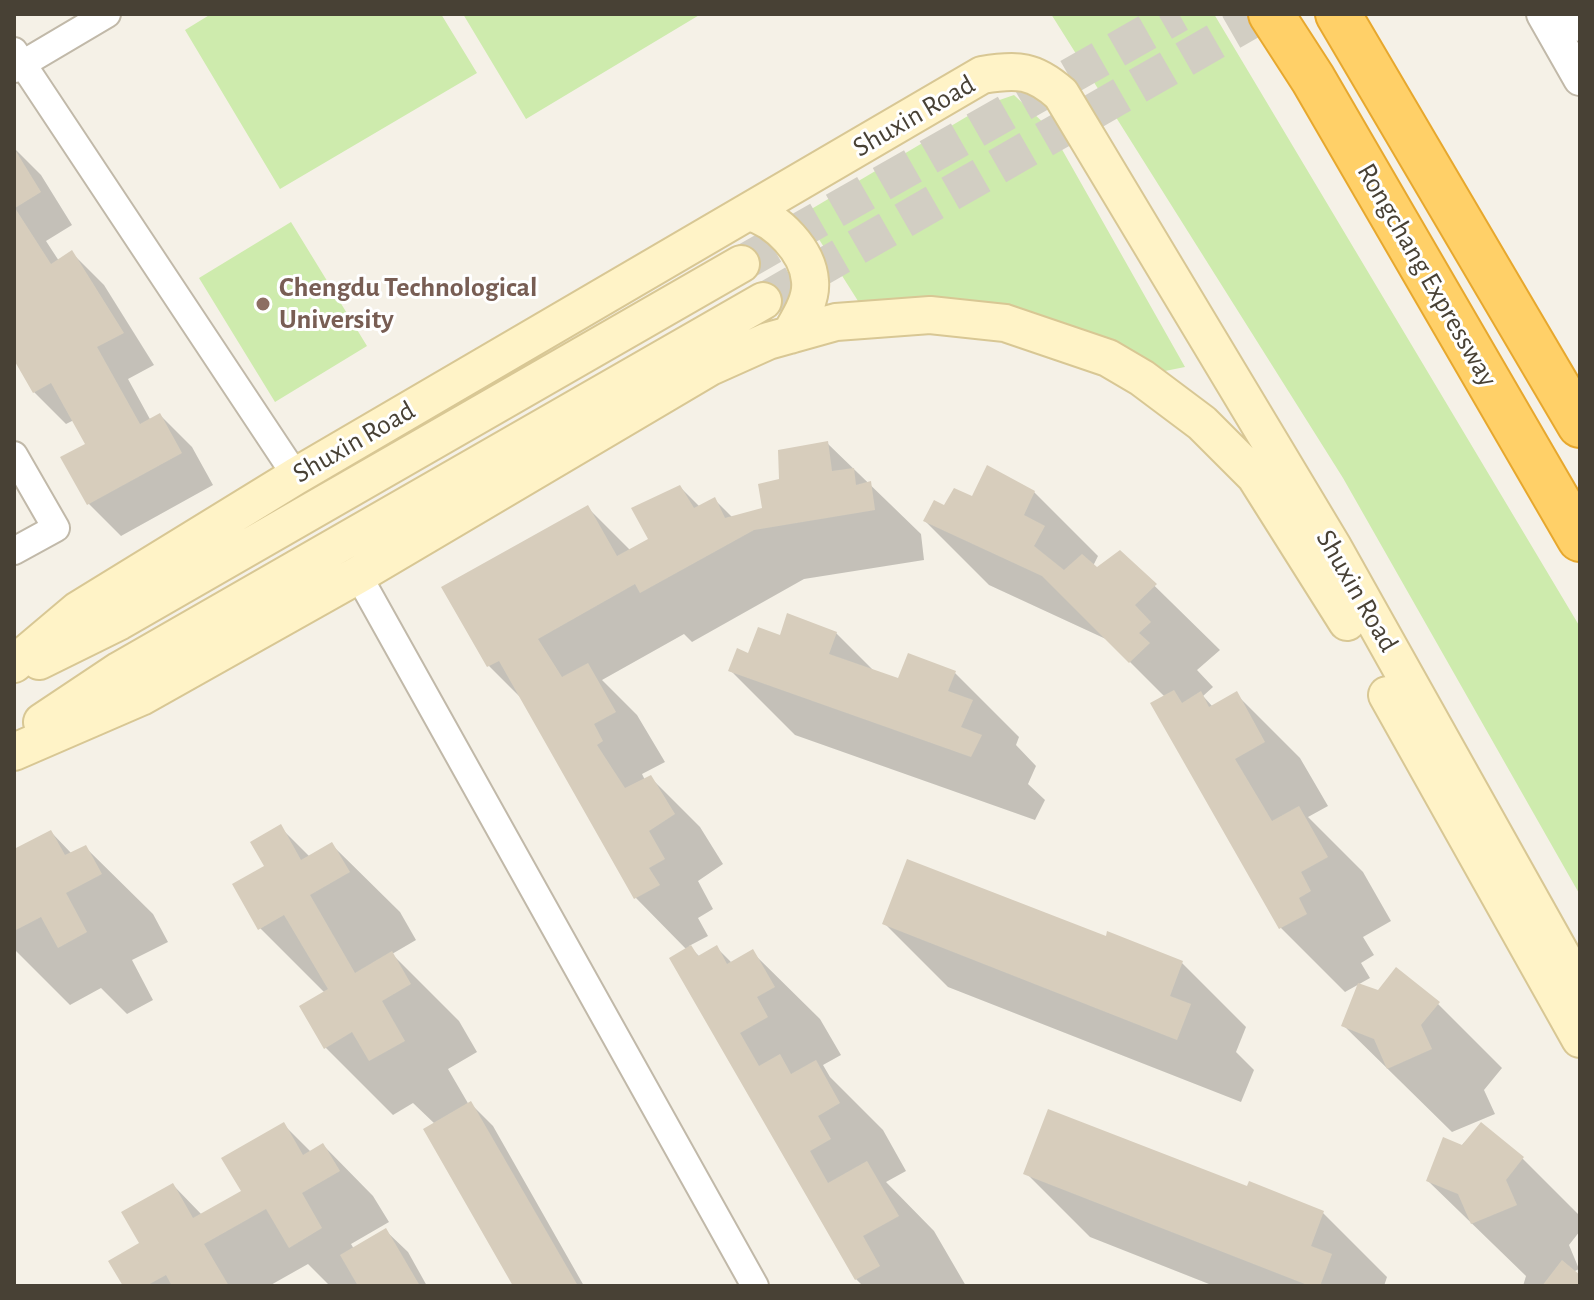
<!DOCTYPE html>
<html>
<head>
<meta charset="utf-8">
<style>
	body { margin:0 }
	#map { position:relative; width:1594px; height:1300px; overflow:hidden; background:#f5f1e7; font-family:"Alegreya Sans",sans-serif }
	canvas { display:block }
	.frame { position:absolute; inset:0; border:16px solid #484135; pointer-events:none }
</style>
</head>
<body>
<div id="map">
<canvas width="1594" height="1300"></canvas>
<div class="frame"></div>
</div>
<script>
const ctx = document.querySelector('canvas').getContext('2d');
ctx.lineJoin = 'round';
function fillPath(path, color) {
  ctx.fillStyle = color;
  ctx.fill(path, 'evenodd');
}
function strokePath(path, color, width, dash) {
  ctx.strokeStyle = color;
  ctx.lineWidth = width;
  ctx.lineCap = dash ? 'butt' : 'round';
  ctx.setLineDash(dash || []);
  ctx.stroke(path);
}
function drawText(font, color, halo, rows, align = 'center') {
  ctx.font = font + ' "Alegreya Sans",sans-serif';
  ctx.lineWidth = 6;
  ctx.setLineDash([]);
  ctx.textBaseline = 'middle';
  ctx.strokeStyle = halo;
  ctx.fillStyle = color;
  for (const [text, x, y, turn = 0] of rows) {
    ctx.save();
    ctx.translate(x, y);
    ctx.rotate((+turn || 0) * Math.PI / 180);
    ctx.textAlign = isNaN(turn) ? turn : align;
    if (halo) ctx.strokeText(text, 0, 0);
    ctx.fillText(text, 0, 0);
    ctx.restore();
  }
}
fillPath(new Path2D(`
	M211,14H441L477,73L280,189L185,30Z
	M463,14H701L526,119Z
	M1051,14H1214L1580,627V895L1343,478Z
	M1014,95L1051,130L1185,367L1160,372L1041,316L936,299L858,301L803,214L988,104Z
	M291,222L367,346L275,402L199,278Z`), '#ceebad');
fillPath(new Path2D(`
	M14,148L41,175L72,225L46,241L59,261L72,253L104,285L154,365L128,379L151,421L160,415L192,447L213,485L121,536L89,504L63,458L87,444L74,420L66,424L34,392L14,356Z
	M827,443L921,534L924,560L804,579L692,642L684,634L602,680L637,715L665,762L642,774L645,780L650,777L700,827L723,864L698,881L713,909L698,918L708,936L689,946L700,957L717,948L732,963L752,952L820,1019L841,1055L823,1065L830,1077L883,1130L906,1171L886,1182L934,1231L966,1286H863L856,1279L687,950L636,898L526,703L489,666L444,588L587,507L631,551L650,540L680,487L700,507L715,500L733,518L764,509L781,480Z
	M1034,492L1098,556L1093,566L1097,569L1120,552L1220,650L1197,670L1213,687L1203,696L1213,707L1236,694L1300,758L1328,806L1308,817L1363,872L1391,921L1363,937L1374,955L1361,963L1370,978L1345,992L1281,928L1153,704L1165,697L1108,640L989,585L925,521L945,507L972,498Z
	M836,633L875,672L899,681L955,673L1019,737L1016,745L1036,766L1028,784L1045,800L1035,820L795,735L731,671L781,638Z
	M280,827L310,857L332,845L400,912L416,940L392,954L459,1021L477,1052L448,1069L469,1105L471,1104L493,1126L584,1286H515L435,1124L413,1103L393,1115L325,1047V993L260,928L267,867Z
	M51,832L72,854L85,847L153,914L168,942L132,960L153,1000L127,1014L101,988L70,1005L14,949V852Z
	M884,923L1107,939L1182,963L1246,1027L1236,1052L1254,1070L1241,1102L948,987Z
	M1378,993L1438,1004L1502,1068L1484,1090L1495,1114L1452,1132L1344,1026Z
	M283,1124L311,1152L323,1145L373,1196L389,1222L351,1244L354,1249L386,1231L408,1252L427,1286H330L308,1264L269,1286H125L173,1185L202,1215L243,1192Z
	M1481,1125L1523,1159L1580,1216V1231L1569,1245L1579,1269L1573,1272L1580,1277V1286H1523L1526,1276L1428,1181Z
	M1026,1173L1248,1189L1323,1213L1387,1277L1384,1286H1214L1090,1237Z`), '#0003');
fillPath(new Path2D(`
	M14,148L41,192L15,208L51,264L72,250L124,333L97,347L140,424L160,413L182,453L87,505L60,457L85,444L51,383L33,393L14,360Z
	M828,441L832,471L854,468L856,485L871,481L875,510L754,530L640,593L635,584L538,639L562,677L588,663L616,712L594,724L603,741L597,745L625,788L651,775L675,814L649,831L665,859L649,868L660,885L634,899L499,661L487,667L441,587L588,505L617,556L648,539L631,508L680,485L694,508L715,497L725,518L762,508L758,484L779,479L778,450Z
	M987,465L1035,491L1024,515L1045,526L1034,546L1064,570L1082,554L1097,567L1120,550L1157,584L1135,605L1151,622L1139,633L1150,643L1129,663L1042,576L923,521L934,500L944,505L954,488L972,496Z
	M787,613L837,632L829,654L898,678L908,653L956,671L948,691L973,700L961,727L982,735L971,757L728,671L737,648L748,653L758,627L780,635Z
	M1174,690L1182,703L1201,691L1209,707L1237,691L1265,742L1235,759L1272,821L1299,806L1328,857L1301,872L1311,891L1299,898L1307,914L1279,929L1150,703Z
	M281,824L301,860L332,842L350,872L310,895L355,973L392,951L411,984L382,1001L405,1041L369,1061L352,1032L324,1049L299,1006L328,989L284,915L258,930L232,884L264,866L250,842Z
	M51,830L65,855L86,845L102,874L66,893L87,932L58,948L41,917L14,931V849Z
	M907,859L1106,936L1107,931L1183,961L1170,996L1191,1004L1177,1040L882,924Z
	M691,945L698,956L717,945L727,964L753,949L775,987L757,997L768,1017L740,1033L759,1066L780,1054L791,1074L816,1060L840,1103L818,1116L831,1139L810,1151L828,1183L867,1161L899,1216L863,1236L880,1266L855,1280L669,958Z
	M1396,967L1440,1002L1421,1025L1432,1049L1387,1069L1374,1039L1341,1026L1358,983L1378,990Z
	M471,1101L578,1286H513L423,1129Z
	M1048,1109L1247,1186L1249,1181L1324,1211L1311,1246L1332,1254L1320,1286H1310L1023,1174Z
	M284,1122L303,1155L323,1143L340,1171L302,1193L322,1228L289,1248L266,1209L204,1244L229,1286H172L166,1275L146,1286H123L108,1261L139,1243L121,1212L173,1183L193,1218L241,1191L221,1158Z
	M1481,1122L1524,1157L1506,1180L1517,1205L1471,1224L1458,1194L1426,1181L1443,1137L1462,1145Z
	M386,1228L420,1286H358L340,1255Z
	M1562,1260L1580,1275V1286H1542Z`), '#d7cdbc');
strokePath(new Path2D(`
	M741,264L1179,14
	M763,301L1263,14`), '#d2cec3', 36, [36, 18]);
const minor = new Path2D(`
	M14,51L296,476
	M14,69L107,14
	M14,455L56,528L14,551
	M358,575L755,1286`);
const tertiary = new Path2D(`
	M1543,14L1580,79
	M1574,14L1580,25`);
const secondary = new Path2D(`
	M749,212C777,219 808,251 810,281C812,300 799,319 790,335
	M39,661L120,621L741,264
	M14,664L78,610L296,476L982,75C1018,69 1034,70 1061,94L1333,547L1580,988
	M1387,695L1580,1039
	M42,722L120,670L763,301
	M14,752L141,697L358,575L710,367L768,341L836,322L930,315L1005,323L1108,358L1142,378L1202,423L1255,476L1347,622`);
const motorway = new Path2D(`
	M1271,14L1313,79L1580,539
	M1338,14L1580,425`);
strokePath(minor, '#c1b9a9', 30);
strokePath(tertiary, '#c1b9a9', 36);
strokePath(secondary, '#d8c794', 40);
strokePath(motorway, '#e7a82e', 48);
strokePath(minor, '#fff', 26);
strokePath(tertiary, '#fff', 32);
strokePath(secondary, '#fff3c7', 36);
strokePath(motorway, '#ffd068', 44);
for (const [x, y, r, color] of [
	[263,304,8,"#8d6e63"]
]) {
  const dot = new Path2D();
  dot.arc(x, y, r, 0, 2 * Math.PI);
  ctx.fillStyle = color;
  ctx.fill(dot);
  strokePath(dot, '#fff', 3);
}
drawText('28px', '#484135', '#fff', [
	["Shuxin Road",914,116,-30],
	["Rongchang Expressway",1427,275,60],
	["Shuxin Road",354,442,-30],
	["Shuxin Road",1357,591,60]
]);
drawText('bold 28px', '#785e54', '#fff', [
	["Chengdu Technological",279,288],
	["University",279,320]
], 'left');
</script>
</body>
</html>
